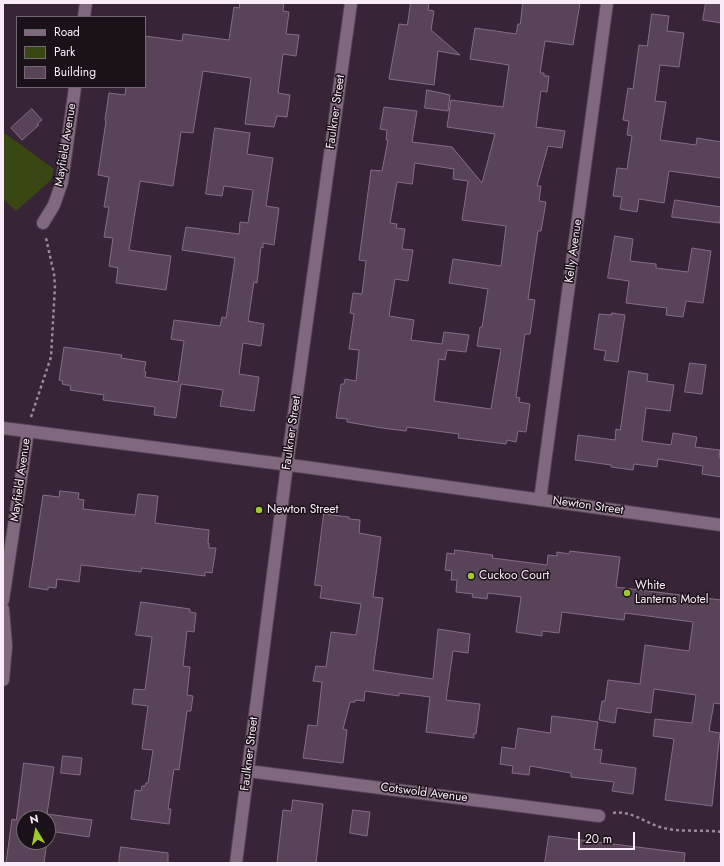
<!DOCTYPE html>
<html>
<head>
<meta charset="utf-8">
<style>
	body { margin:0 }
	#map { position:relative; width:724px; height:866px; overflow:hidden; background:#382437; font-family:Jost,sans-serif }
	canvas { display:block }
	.frame { position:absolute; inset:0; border:4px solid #f9ecf8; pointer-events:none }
	.legend { position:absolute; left:16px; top:16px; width:130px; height:72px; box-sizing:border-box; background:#1a1119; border:1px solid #736972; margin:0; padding:5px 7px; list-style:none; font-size:12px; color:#f9ecf8 }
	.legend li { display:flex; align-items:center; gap:8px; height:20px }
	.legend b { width:20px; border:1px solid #736972 }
	.north { position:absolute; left:16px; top:810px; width:40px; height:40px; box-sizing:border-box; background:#1a1119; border:1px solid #736972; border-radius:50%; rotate:350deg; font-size:11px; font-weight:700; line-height:16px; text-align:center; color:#f9ecf8 }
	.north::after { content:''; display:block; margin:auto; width:14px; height:18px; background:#a1c92a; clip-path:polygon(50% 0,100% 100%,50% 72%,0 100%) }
	.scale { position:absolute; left:578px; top:832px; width:57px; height:18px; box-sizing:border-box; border:2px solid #f9ecf8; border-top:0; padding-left:5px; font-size:12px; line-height:14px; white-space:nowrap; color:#f9ecf8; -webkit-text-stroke:3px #1a1119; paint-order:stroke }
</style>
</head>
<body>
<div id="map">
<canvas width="724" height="866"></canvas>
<div class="frame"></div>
<ul class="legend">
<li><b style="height:5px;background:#80687f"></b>Road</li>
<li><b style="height:11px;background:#394812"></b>Park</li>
<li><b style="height:11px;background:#594358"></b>Building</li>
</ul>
<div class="north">N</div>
<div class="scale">20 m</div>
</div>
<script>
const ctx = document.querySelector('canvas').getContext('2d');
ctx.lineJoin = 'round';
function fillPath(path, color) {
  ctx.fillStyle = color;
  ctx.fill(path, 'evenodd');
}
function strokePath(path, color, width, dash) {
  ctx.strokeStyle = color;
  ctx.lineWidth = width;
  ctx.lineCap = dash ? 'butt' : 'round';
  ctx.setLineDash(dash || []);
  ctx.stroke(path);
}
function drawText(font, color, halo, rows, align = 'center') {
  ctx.font = font + ' Jost,sans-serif';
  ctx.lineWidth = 3;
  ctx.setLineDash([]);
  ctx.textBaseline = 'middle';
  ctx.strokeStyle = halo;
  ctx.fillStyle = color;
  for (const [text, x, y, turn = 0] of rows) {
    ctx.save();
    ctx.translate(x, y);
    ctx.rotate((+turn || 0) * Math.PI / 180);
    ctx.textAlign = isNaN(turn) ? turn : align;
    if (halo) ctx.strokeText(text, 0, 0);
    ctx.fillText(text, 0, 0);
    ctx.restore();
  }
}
fillPath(new Path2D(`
	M3,132L54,169L51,180L16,211L3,199Z`), '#394812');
const building = new Path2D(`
	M240,3H284L283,11L289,12L286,34L299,35L296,56L283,54L278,93L290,95L287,117L277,116L274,127L245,124L251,78L203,71L193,133L181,132L173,186L140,181L129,250L171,256L166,290L116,283L118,268L109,266L113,238L104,237L109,207H104L109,177L98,175L106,121L105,120L109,93L125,95L126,87H145V36L182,41L183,34L229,40L234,7L239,8Z
	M411,3H429L428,10L434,11L431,30L460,55L438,51L434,85L389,79L399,24L407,25Z
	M523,3H580L573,45L545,41L540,73H544V76H549L547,92L541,91L536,127L565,131L562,148L548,146L537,186H541L539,201L546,202L541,231H538L528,299L535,300L530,334H525L516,397L520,398L519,402L530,404L526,432L518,431L516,442L507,440L506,444L458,438L459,434L429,430L407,427L406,431L382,428L347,422V419L336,418L341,384H344L345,379L356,381L359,350L349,349L354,314L350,313L353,293L362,294L366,261L359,260L371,170L382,171L388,140H386L387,130L380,129L384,107L417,111L412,142L452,147L482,183L495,134L447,127L451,100L503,107L509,65L470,59L475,28L516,34L518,24H520ZM415,163L454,169L453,179L468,181L462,220L506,226L501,266L453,259L449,283L488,289L482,327H480L477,346L501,349L491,409L434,401L439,359L445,360L447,350L466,352L469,335L444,332L442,344L411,340L414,320L389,316L395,279L408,281L413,250L402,249L405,229L396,228L397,224L390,223L397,182L412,184Z
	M706,3H721V23L703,20Z
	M652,14L669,16L667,31L684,33L679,67L660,65L655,101L666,102L660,140L696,145L697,138L721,142V178L669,171L664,203L639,199L637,212L620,209L622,197L613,196L617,168L627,169L632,136L627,135L629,121L623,120L628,88L633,89L639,45L647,46Z
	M427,90L450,95L448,111L425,108Z
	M32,109L42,120L37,124L39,125L22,140L11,128Z
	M215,128L250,133L247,154L273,158L266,206L279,208L274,245L263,243V248L261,247L257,283L254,282L248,321L264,324L261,346L243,343L239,374L259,377L254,411L220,406L223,390L181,384L176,418L154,415L155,407L103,400L104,395L70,390L71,386L62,384L63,381L59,380L64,347L122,355L121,358L146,362L144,371L146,372L145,377L178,382L184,341L171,339L174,320L220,326L222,317L226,318L235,258L182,250L186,227L239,234L240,222L248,223L253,190L224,186L222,196L206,194Z
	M675,200L721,207L720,223L672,217Z
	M615,236L633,239L630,261L656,264V268L688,272L692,248L711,251L703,303L686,301L683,317L666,315L667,308L626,303L629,281L608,278Z
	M612,313L625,315L618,362L604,360L606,351L594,349L599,314L611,315Z
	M690,363L706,365L702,394L685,392Z
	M629,371L648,374L647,381L674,385L670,411L646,408L642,441L671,445L673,433L697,437L695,447L720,450L719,458H721V477L702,474L703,466L658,459L657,467L634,464L633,470L611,467V465L575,460L578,435L615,440L616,429L620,430Z
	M60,491L79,493L78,499L84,500L83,509L135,515L138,494L158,496L155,523L209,530L208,543H209V548H216L212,573L205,572V576L142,568L141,572L81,565L79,582L57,579L56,588L48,587V590L29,587L43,495L59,497Z
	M324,514L349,517V519L360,520L359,533L381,537L373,597L383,598L373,670L433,679L438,629L470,634L468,653L453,651L446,700L480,704L476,734L474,733V738L426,732L430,697L399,693V696L365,691L364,701L355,700V702H350L343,729L347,730L343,763L303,758L308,725L317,726L322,682L313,681L316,666L326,667L331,632L356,635L361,604L320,598L322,586L315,585Z
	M455,550L493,555L492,558L547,565L548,555L557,556V552L569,554L570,551L620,557L616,587L721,600V704L714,703L709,731L720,733L712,806L665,800L674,739L653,736L655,719L692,723L696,695L654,689L651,713L617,708L615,723L599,720L602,701H605L608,680L640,684L645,645L689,651L693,622L625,613L624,620L562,612L559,633L542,631V636L516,632L521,597L488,593L487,599L472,597L473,594L456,592L457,580H451L452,571L445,570L447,553L454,554Z
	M141,602L190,609V612L196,613L194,632L187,631L183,666L190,667L187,695L193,696L191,711H187L179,770L174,769L168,809H171L169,824L131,819L135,790L141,791L142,786H145L146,783H148L153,750L142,749L148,706L132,704L134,689L145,690L152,637L136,635Z
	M552,716L598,722L594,749L602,750L600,763L636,768L633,794L612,791L614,782L571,777V773L530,766L529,775L512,773L513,766L500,764L502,747L515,749L518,728L550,733Z
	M63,756L82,758L80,775L61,773Z
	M24,763L54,767L47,814L92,820L89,837L49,831L48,838V818H24V842H47L44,863H6L12,819L16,820Z
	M293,800L323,804L316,863H277L283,810L291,811Z
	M353,810L370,812L367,836L350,833Z
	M549,836L685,853L684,863H545Z
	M121,847L168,853V863H119Z`);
fillPath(building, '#594358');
strokePath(building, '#856d84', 1);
const street = new Path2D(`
	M84,17L86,3
	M43,223L54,205L62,182L75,87
	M3,428L305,467L721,525
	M540,500L607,3
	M3,600L28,431
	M3,609L6,646L3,680
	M248,771L599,816
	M236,863L287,465L351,3`);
strokePath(street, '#534252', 14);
strokePath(new Path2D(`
	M31,417L51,357L55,286L54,274L46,238
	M613,813C630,810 644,822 660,827C680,833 701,829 721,832`), '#9a8a99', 2.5, [3, 3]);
strokePath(street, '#80687f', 12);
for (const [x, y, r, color] of [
	[259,510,4,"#a1c92a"],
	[471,576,4,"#a1c92a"],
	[627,593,4,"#a1c92a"]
]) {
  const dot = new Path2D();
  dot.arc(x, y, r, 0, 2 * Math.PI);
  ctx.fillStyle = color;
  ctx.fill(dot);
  strokePath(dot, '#1a1119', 1.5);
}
drawText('12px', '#f9ecf8', '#1a1119', [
	["Faulkner Street",336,112,-82],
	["Mayfield Avenue",66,145,-81],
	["Kelly Avenue",574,251,-82],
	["Faulkner Street",292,433,-82],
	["Mayfield Avenue",21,480,-82],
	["Newton Street",588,506,8],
	["Faulkner Street",250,754,-83],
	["Cotswold Avenue",424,793,7]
]);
drawText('12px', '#f9ecf8', '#1a1119', [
	["Newton Street",267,510],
	["Cuckoo Court",479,576],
	["White",635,586],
	["Lanterns Motel",635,600]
], 'left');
</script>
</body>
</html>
